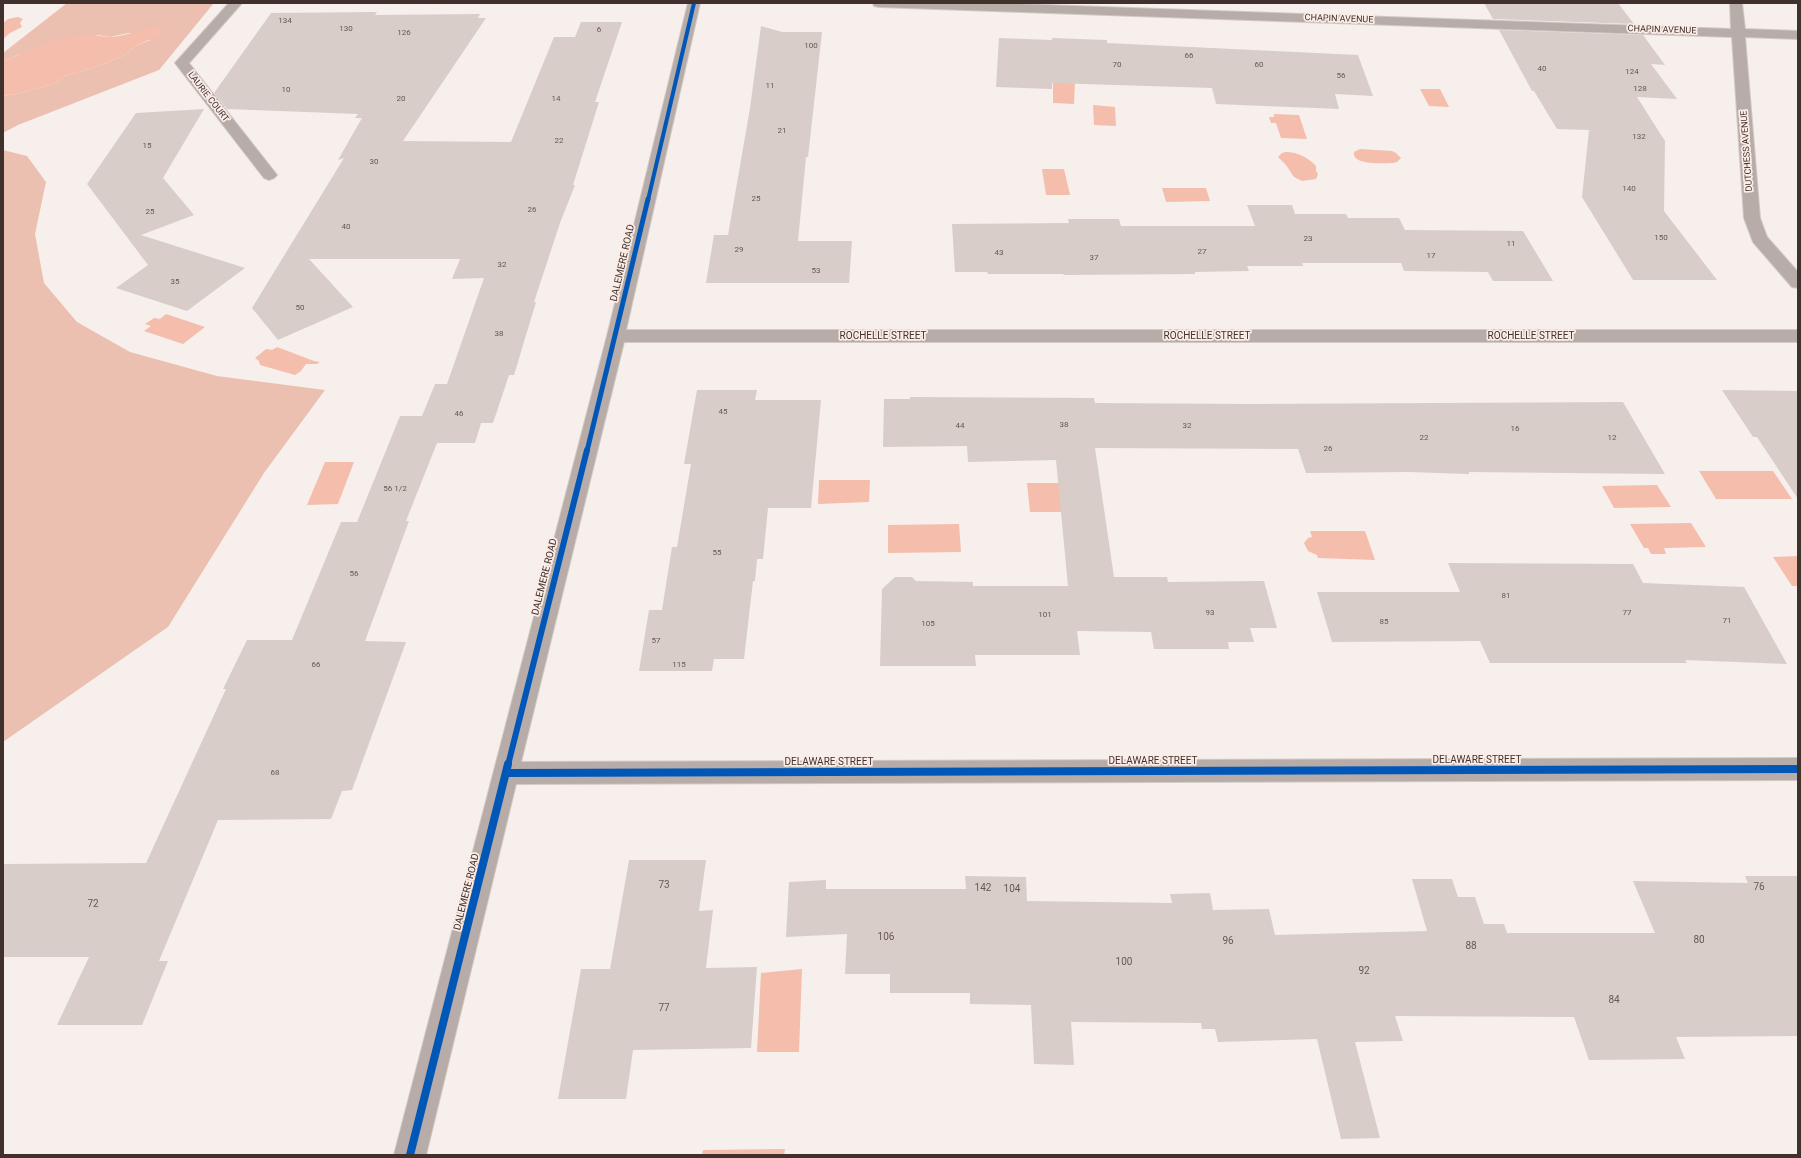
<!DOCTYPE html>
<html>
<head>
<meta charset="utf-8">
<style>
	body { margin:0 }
	#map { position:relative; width:1801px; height:1158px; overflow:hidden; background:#f7efec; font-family:Roboto,sans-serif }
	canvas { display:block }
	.frame { position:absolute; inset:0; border:4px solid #40312c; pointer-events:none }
</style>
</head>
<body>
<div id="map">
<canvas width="1801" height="1158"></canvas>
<div class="frame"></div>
</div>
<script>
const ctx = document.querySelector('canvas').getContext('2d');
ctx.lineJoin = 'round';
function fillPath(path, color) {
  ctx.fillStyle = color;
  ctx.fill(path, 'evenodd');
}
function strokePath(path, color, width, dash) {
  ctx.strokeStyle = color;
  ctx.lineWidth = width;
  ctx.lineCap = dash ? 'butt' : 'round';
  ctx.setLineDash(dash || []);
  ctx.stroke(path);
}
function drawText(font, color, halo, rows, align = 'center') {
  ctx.font = font + ' Roboto,sans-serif';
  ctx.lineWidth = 3.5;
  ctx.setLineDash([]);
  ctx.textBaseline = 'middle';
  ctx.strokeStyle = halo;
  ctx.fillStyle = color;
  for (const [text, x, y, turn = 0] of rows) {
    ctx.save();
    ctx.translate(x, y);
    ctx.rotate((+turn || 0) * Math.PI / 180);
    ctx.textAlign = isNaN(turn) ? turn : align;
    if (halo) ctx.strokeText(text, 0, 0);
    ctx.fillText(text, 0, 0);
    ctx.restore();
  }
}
fillPath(new Path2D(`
	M67,3H214L159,70L18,125L3,133V96L16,94L54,84L67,75L93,68L123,56L136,46L150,40L129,33L110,37L98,35L17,55L3,62V53Z
	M3,150L27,156L46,182L35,234L44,283L77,322L130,352L217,376L325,390L264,473L168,627L3,742Z`), '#ecc0b1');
fillPath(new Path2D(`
	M18,17L23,19L20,23L22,27L10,33L3,39V23L8,19Z
	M149,28H161V34L136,46L123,56L93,68L67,75L54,84L16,94L3,96V62C29,49 56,38 85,35C93,34 101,37 109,37C122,37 136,31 149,28Z
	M1053,80L1075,81L1074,104L1053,103Z
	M1420,89H1440L1449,107L1429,106Z
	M1093,105L1115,107L1116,126L1094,125Z
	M1274,114L1299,115L1307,139L1281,138L1276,123H1271L1269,117H1274Z
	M1360,149L1392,151L1396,153L1401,158L1397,162L1393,163C1384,163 1352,166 1354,152Z
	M1286,152C1297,152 1309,158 1316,166V171L1318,174L1316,179L1302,181L1294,177L1286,165L1278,157L1282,153Z
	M1042,169H1064L1070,195H1046Z
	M1162,188H1206L1210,201L1166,202Z
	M166,314L205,327L183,344L144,331L151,326L145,324L154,318L160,319Z
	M277,347L314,361L320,362L317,364H306L301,371L295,375L260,365L259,361L255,358L266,349L272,350Z
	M325,462H354L338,504L307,505Z
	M1699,471H1773L1792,499H1716Z
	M819,480H870L869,502L818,504Z
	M1027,483H1088L1092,512H1030Z
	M1657,485L1671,507L1614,508L1602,486Z
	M1691,523L1706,547L1664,548L1666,554H1651L1648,548H1644L1630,524Z
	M959,524L961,552L888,553V525Z
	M1310,531H1365L1375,560L1318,558L1317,555L1308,551L1304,543L1308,538L1312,537Z
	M1798,556V586H1792L1773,557Z
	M802,969L799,1052H757L761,973Z
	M785,1149L784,1155H702L703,1150Z`), '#f4bdac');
fillPath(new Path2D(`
	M1484,3H1618L1634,24L1493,19Z
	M377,12L375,15L480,14L478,18H486L403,141L511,142L554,37H575L581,22H622L595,102H599L573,185H575L560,223L534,302H536L514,375H509L493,423H481L475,443H437L406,521H409L365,641L406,642L352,790L342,791L331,819L218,820L159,961H168L142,1025H57L89,957H3V864L146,863L226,689H223L247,640H292L341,522H357L400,416H422L435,384H447L484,278L452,279L460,259H309L353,307L278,340L252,308L344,158L338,160L362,118H355L358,114L227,109L214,93L271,13Z
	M761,26L782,32H822L808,157H806L798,241H852L849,283H706L714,235H728L750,108Z
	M1499,30L1643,35L1665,65L1651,64L1677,99L1637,97L1665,141L1664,211L1717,280H1633L1582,197L1589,130L1557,129L1534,91H1532Z
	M999,38L1052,40V38L1107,40V43L1358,55L1373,96L1335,94L1339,109L1216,104L1212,88L1052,83V89L996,87Z
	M204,109L163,178L194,215L141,235L245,268L187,311L116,288L148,265L87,184L136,113Z
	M1247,205H1292L1295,214H1346L1348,218H1399L1405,230L1523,231L1553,281H1493L1488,272L1404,271L1401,263H1302L1303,266H1247L1249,271L1195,272V274L1064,275L1063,274H988L987,272H955L952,224L1069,223L1068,219H1119L1121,226H1255Z
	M697,390H757L755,400H821L811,508H768L763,559H757L755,581H753L744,659H714L712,671H639L649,610H662L672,547H677L691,464H684Z
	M1722,390L1798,391V499L1757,437H1753Z
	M910,397L1094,398L1095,403L1250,404L1623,402L1665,474L1469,472V474L1409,472L1306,473L1298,449L1095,448L1114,577H1167L1168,582L1264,581L1277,628H1250L1254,642H1228L1229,649H1154L1151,632L1077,631L1080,655H975L976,666H880L882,589L895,577H912L916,581L973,582V586H1068L1056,460L968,462L967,446L883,447L884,399H910Z
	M1448,563L1633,564L1643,583L1744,587L1787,664L1685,660L1687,663H1490L1480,641L1332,642L1317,592H1460Z
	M629,860H706L699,911L713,910L706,968L757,967L751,1048L633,1050L626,1099H558L581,969H610Z
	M965,876L1026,877L1027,901L1172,903L1170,894L1210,893L1213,910L1269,909L1275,935L1427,931L1412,879H1452L1458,897H1475L1484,924H1504L1507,933H1655L1633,881L1748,883L1745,876H1798V1036L1676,1037L1685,1059L1589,1060L1574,1017L1395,1016L1403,1041L1355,1042L1380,1138L1341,1139L1317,1039L1218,1042L1215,1029H1202L1201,1023L1071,1022L1074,1065L1034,1064L1031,1005L970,1004V993H890V974H845L847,934L786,937L789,882L826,880V889H966Z`), '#d8cdc9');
const minor = new Path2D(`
	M229,3H242L189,63L277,175L274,178L269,180L264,178L175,63Z
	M688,3H700L626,330H1798V342H624L521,762L1798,758V780L516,784L426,1155H394L607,336Z
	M873,3H989L1731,29L1730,3H1742L1745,29L1798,31V39L1745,37L1760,218L1767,237L1798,272V288L1792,287L1753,242L1744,218L1732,37L879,7L874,6Z`);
strokePath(minor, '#d2cac6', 2);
fillPath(minor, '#b7aca8');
strokePath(new Path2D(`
	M648,200L694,3`), '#0057b8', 4);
strokePath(new Path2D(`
	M587,451L648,199`), '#0057b8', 5);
strokePath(new Path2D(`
	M508,765L587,450`), '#0057b8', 6);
strokePath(new Path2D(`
	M507,773L1798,769
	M410,1155L508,764`), '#0057b8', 8);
drawText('8px', '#665853', null, [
	["134",285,21],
	["130",346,29],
	["6",599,30],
	["126",404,33],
	["100",811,46],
	["66",1189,56],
	["70",1117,65],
	["60",1259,65],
	["40",1542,69],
	["124",1632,72],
	["56",1341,76],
	["11",770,86],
	["128",1640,89],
	["10",286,90],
	["20",401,99],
	["14",556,99],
	["21",782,131],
	["132",1639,137],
	["22",559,141],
	["15",147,146],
	["30",374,162],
	["140",1629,189],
	["25",756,199],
	["26",532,210],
	["25",150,212],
	["40",346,227],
	["150",1661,238],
	["23",1308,239],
	["11",1511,244],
	["29",739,250],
	["27",1202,252],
	["43",999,253],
	["17",1431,256],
	["37",1094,258],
	["32",502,265],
	["53",816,271],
	["35",175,282],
	["50",300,308],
	["38",499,334],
	["45",723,412],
	["46",459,414],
	["38",1064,425],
	["44",960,426],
	["32",1187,426],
	["16",1515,429],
	["22",1424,438],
	["12",1612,438],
	["26",1328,449],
	["56 1/2",395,489],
	["55",717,553],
	["56",354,574],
	["81",1506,596],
	["93",1210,613],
	["77",1627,613],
	["101",1045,615],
	["71",1727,621],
	["85",1384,622],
	["105",928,624],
	["57",656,641],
	["66",316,665],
	["115",679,665],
	["68",275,773]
]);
drawText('9px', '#40312c', '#fcece7', [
	["CHAPIN AVENUE",1339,19,2],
	["CHAPIN AVENUE",1662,30,2],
	["LAURIE COURT",208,97,52],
	["DUTCHESS AVENUE",1747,151,-94]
]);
drawText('10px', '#40312c', '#fcece7', [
	["DALEMERE ROAD",623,263,-77],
	["ROCHELLE STREET",883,336],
	["ROCHELLE STREET",1207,336],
	["ROCHELLE STREET",1531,336],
	["DALEMERE ROAD",545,577,-76],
	["DELAWARE STREET",1477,760],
	["DELAWARE STREET",1153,761],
	["DELAWARE STREET",829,762],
	["DALEMERE ROAD",467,892,-76]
]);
drawText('10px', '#665853', null, [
	["73",664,885],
	["76",1759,887],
	["142",983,888],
	["104",1012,889],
	["72",93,904],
	["106",886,937],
	["80",1699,940],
	["96",1228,941],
	["88",1471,946],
	["100",1124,962],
	["92",1364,971],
	["84",1614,1000],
	["77",664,1008]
]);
</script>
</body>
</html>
